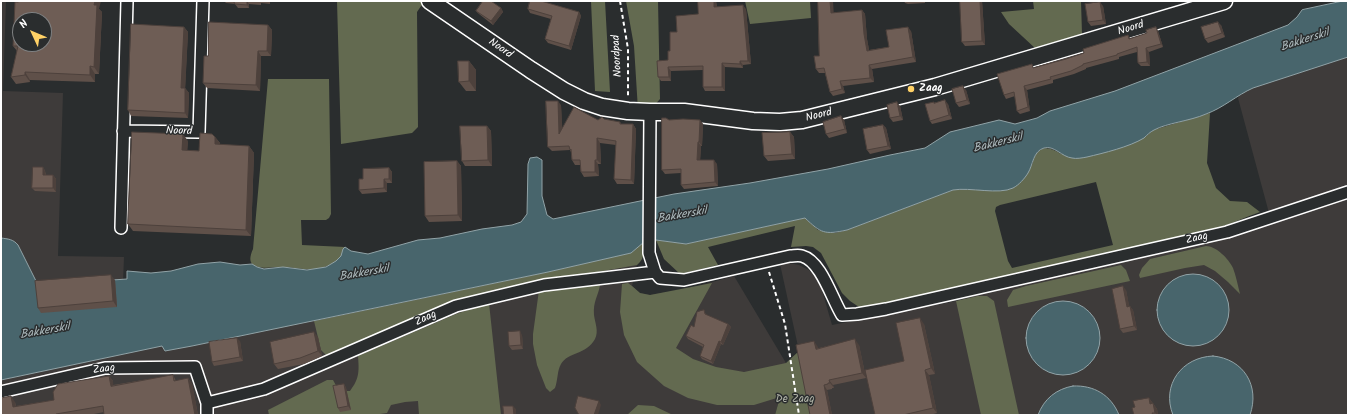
<!DOCTYPE html>
<html>
<head>
<meta charset="utf-8">
<style>
	body { margin:0 }
	#map { position:relative; width:1349px; height:416px; overflow:hidden; background:#2a2d2e; font-family:Kalam,sans-serif }
	canvas { display:block }
	.frame { position:absolute; inset:0; border:2px solid #fff; pointer-events:none }
	.north { position:absolute; left:12px; top:12px; width:40px; height:40px; box-sizing:border-box; background:#2a2d2e; border:1px solid #7f8182; border-radius:50%; rotate:314deg; font-size:11px; font-weight:700; line-height:16px; text-align:center; color:#fff }
	.north::after { content:''; display:block; margin:auto; width:14px; height:18px; background:#ffd166; clip-path:polygon(50% 0,100% 100%,50% 72%,0 100%) }
</style>
</head>
<body>
<div id="map">
<canvas width="1349" height="416"></canvas>
<div class="frame"></div>
<div class="north">N</div>
</div>
<script>
const ctx = document.querySelector('canvas').getContext('2d');
ctx.lineJoin = 'round';
function fillPath(path, color) {
  ctx.fillStyle = color;
  ctx.fill(path, 'evenodd');
}
function strokePath(path, color, width, dash) {
  ctx.strokeStyle = color;
  ctx.lineWidth = width;
  ctx.lineCap = dash ? 'butt' : 'round';
  ctx.setLineDash(dash || []);
  ctx.stroke(path);
}
function drawText(font, color, halo, rows, align = 'center') {
  ctx.font = font + ' Kalam,sans-serif';
  ctx.lineWidth = 3;
  ctx.setLineDash([]);
  ctx.textBaseline = 'middle';
  ctx.strokeStyle = halo;
  ctx.fillStyle = color;
  for (const [text, x, y, turn = 0] of rows) {
    ctx.save();
    ctx.translate(x, y);
    ctx.rotate((+turn || 0) * Math.PI / 180);
    ctx.textAlign = isNaN(turn) ? turn : align;
    if (halo) ctx.strokeText(text, 0, 0);
    ctx.fillText(text, 0, 0);
    ctx.restore();
  }
}
fillPath(new Path2D(`
	M1,1H6L3,91L63,93L58,256L124,257L122,308L1,326Z
	M1348,57V415H813L780,264L789,263L799,265L809,270L816,278L821,287L832,325L956,301L1269,213L1238,98L1242,93L1253,88Z
	M642,259L637,265L632,286L640,293L650,295L691,288L734,276L786,363L780,397L775,415H1V380L162,346L165,351L192,346L548,272Z`), '#3e3b3a');
fillPath(new Path2D(`
	M337,1H419L423,3L417,12L418,127L412,133L341,144Z
	M591,1H605L610,92L595,91Z
	M626,1H658L660,99L652,108L638,110L634,46Z
	M745,1H810L811,18L750,24Z
	M1033,1H1081L1082,34L1036,49L1009,24L1001,12L1034,9Z
	M268,79H329L331,214L329,218L326,220H301L302,245L345,247C342,250 343,251 342,255C340,260 332,264 327,266C313,273 297,267 282,267C268,267 242,273 253,249Z
	M1210,113L1207,163L1216,188L1230,201L1247,202L1260,212C1243,218 1226,226 1209,231L868,308L859,307L850,301L842,293L821,253L813,247L806,246L791,247L795,226L708,247L718,265L680,274L664,259L656,240L686,244L805,218L818,230L835,233L847,230L953,190C969,187 999,194 1011,188C1016,186 1028,170 1032,165C1033,162 1033,159 1035,156C1041,144 1052,148 1061,154L1144,138L1153,130ZM1096,182L1113,245L1012,268L1008,261L995,211L996,207L1000,205Z
	M644,242C644,250 645,259 637,265L552,280L483,294L327,356L321,350L314,321L548,272L630,253Z
	M1206,246C1216,246 1229,259 1233,268C1236,276 1238,286 1240,294L1228,282L1215,271L1204,265L1185,268L1140,278L1139,275L1142,268L1150,259Z
	M1121,265L1126,270L1130,281L1008,307L1007,300L1013,290L1026,286Z
	M628,283L632,286L640,293L650,295L712,283L676,348L693,359L716,367L744,372L786,363L799,351L813,415H775L780,397L754,405H717L688,398L664,386L637,362L624,335L620,312L622,284Z
	M600,285C598,297 593,301 594,315C595,323 599,331 595,339C586,355 568,352 561,364C557,371 558,380 555,388L550,392L546,388L537,365L533,344V334L539,290L566,286Z
	M978,296H987L994,301L1019,415H981L956,301Z
	M489,303L501,415H419L418,401L405,402L391,405L387,413L373,415H269L268,410L327,380H333L339,391H350C360,378 359,370 358,356L456,314Z
	M638,405L654,406L673,415H627Z`), '#636a50');
const water = new Path2D(`
	M1343,1H1348V57L1253,88C1237,95 1223,108 1206,114C1190,121 1167,123 1154,130C1150,132 1147,135 1144,138C1129,147 1104,153 1087,157C1082,158 1076,159 1072,158C1062,157 1054,145 1044,148C1033,151 1033,165 1028,173C1025,178 1019,185 1013,188C999,195 970,187 953,190L847,230C824,235 821,233 805,218L686,244L656,240L644,242L631,253L548,272L192,346L165,351L162,346L1,380V238C8,239 13,239 18,245L38,285L127,279V271L151,273L171,271L198,264L220,262L240,265L252,264L257,267L264,269L283,267L307,270L326,267L336,261L341,256L343,249L345,247L351,251L368,254L418,240L440,238L482,229L512,225L521,222L527,214L528,164L530,158L537,157L542,160V196L547,215L553,219L674,194L750,183L828,169L890,155L925,148L950,132L999,120L1015,124L1037,118L1050,111L1115,91L1288,25L1297,17L1302,10Z
	M1157 310a36 36 0 1 1 72 0a36 36 0 1 1-72 0Z
	M1026 338a37 37 0 1 1 74 0a37 37 0 1 1-74 0Z
	M1213,356C1244,359 1260,386 1250,415H1173C1161,385 1182,357 1213,356Z
	M1073,386C1094,385 1111,395 1119,415H1038C1044,399 1056,389 1073,386Z`);
fillPath(water, '#48656c');
strokePath(water, '#91a3a7', 1);
const street = new Path2D(`
	M650,112L649,253L655,272L660,278L684,280L790,256C794,256 798,255 802,256C821,261 832,299 842,315L857,314L886,309L1227,232L1348,192
	M123,131L199,132L203,1
	M121,228L127,1
	M1,392L105,368L195,367L207,403V415
	M207,403L264,389L456,306L544,285L655,272`);
const secondary = new Path2D(`
	M430,1L531,70L564,91L584,101L602,107L628,111L650,112H684L753,121L780,122L802,120L935,87L1224,1`);
strokePath(street, '#fff', 14);
strokePath(secondary, '#fff', 19);
strokePath(new Path2D(`
	M620,1L628,49V97
	M769,272L785,324L799,415`), '#fff', 2, [4, 3]);
strokePath(street, '#2a2d2e', 11);
strokePath(secondary, '#2a2d2e', 16);
fillPath(new Path2D(`
	M224,1H270V4L261,3V5L249,4V8H238L235,4L226,3Z
	M698,1H716L717,7L746,9L751,64L743,65V68L725,67V91H705L703,87V70L671,71V81H661L658,77L668,60L670,51L677,32L698,14Z
	M818,1H833V13L862,10L865,14L867,39L869,50L889,47L911,31L916,62L872,69L874,82L843,86L845,93L833,96L830,92L825,73H819L816,69L819,56Z
	M904,1H925V3L908,4L905,3Z
	M960,1H982L985,45L965,46L962,42Z
	M544,2L579,12L581,16L571,50L548,43L545,39L551,19L530,13L528,9Z
	M1103,6L1106,24L1091,26L1088,22Z
	M501,8L503,12L493,25L479,14L476,11Z
	M99,9L102,12L99,74H95V82L30,80V82L16,84L11,77L17,51L13,46Z
	M268,25L272,30L271,56H261L260,91L207,88L203,83L208,56Z
	M1221,25L1225,37L1208,43L1205,39Z
	M184,27L188,32L185,88L189,93L188,118L131,116L128,110Z
	M1158,31L1163,47L1149,52L1150,66H1141L1138,63L1137,52L1119,57V59L1086,68V69L1074,74L1053,80V83L1027,90L1030,111L1020,114L1017,111L1015,96L1006,99L1004,95L1035,67L1084,53L1128,35L1130,38Z
	M469,61L476,70V91H466L459,82Z
	M966,90L970,104L959,107L956,103Z
	M934,103L948,104L952,119L932,124L930,121Z
	M561,105L562,129L598,120L604,119L620,122L621,124H633L636,129L634,184H617L614,179L616,145L600,143L601,164H598L599,176L584,177L581,172L580,165H575L572,160L571,152L570,150L552,151L548,147Z
	M900,106L903,120L893,122L890,118Z
	M841,116L844,120L847,133L829,138L826,134Z
	M669,120H700L703,124L702,146H701L700,160L717,164L718,186L684,189L681,185V173L665,174L662,170Z
	M883,125L886,128L891,149L870,154L867,150Z
	M487,126L491,131L492,166H465L462,161Z
	M790,132L794,137L795,159L768,161L764,156Z
	M215,137L220,143V145L249,146L254,153L251,236L133,231L128,224L188,141L187,150L199,151Z
	M457,161L461,166L462,221L429,222L425,216Z
	M43,167L45,171L46,175H53L56,179V192L35,191L32,188Z
	M389,168L392,172V183H387V192L362,194L359,190L363,179Z
	M115,280L117,307L41,313L38,308Z
	M1126,290L1129,306L1133,310L1137,330L1123,333L1120,329Z
	M704,310L706,315L728,324L731,327L723,345L721,344L713,364L702,359L700,356L703,347L688,339L686,336L694,327Z
	M924,324L935,374L929,375L937,413L930,415H875Z
	M522,335L523,349L512,350L509,346Z
	M318,337L322,356L304,364L278,369L274,364Z
	M240,341L243,361L214,366L212,362Z
	M859,345L866,378L833,385L834,388H832V389L827,390L832,415H810L818,347V348Z
	M173,375L176,381L188,378L192,384L198,415H104V412L89,415H1L15,402L16,406L54,400L109,376L113,381V385Z
	M344,384L346,388L351,410L340,412L338,408Z
	M1149,398L1157,409L1158,415H1134L1135,407Z`), '#5f5049');
fillPath(new Path2D(`
	M95,1H101L99,9L102,12L99,74L94,67V5Z
	M247,1L249,4V8L247,5Z
	M714,1H716L717,11L714,7Z
	M830,1H833L834,17L831,13Z
	M980,1H982L985,45L982,41Z
	M1100,2L1103,6L1106,24L1103,20Z
	M743,5L746,9L751,64L748,61Z
	M501,8L503,12L493,25L491,21Z
	M862,10L865,14L867,39L870,55L867,51L864,34Z
	M579,12L581,16L571,50L569,46Z
	M1218,22L1221,25L1225,37L1222,33Z
	M268,25L272,30L271,56L267,51Z
	M184,27L188,32L185,93L181,88Z
	M908,27L911,31L916,62L913,57Z
	M1156,27L1158,31L1163,47L1161,44Z
	M1146,48L1149,52L1150,66L1147,62Z
	M258,51L261,56L260,91L256,85Z
	M469,61L476,70V91L469,81Z
	M740,61L743,65V68L740,64Z
	M722,63L725,67V91L722,87Z
	M869,65L872,69L874,82L870,78Z
	M90,66L95,74V82L90,75Z
	M668,67L671,71V81L669,77Z
	M25,72L30,80V82L25,75Z
	M840,81L843,86L845,93L842,89Z
	M963,86L966,90L970,104L967,100Z
	M1024,86L1027,90L1030,111L1028,107Z
	M185,88L189,93L188,118L185,113Z
	M945,100L948,104L952,119L949,115Z
	M558,101L561,105L563,139L559,134Z
	M897,102L900,106L903,120L900,116Z
	M841,116L844,120L847,133L845,129Z
	M700,120L703,124L702,146L699,142Z
	M633,124L636,129L634,184L631,180Z
	M883,125L886,128L891,149L888,146Z
	M487,126L491,131L492,166L488,160Z
	M790,132L794,137L795,159L792,154Z
	M183,134L188,141L187,157L182,150Z
	M215,137L220,143V151L215,144Z
	M597,138L600,143L601,164L597,160Z
	M698,142L701,146L700,164L697,160Z
	M249,146L254,153L251,236L246,230Z
	M595,160L598,164L599,176L595,172Z
	M714,160L717,164L718,186L715,182Z
	M457,161L461,166L462,221L458,215Z
	M43,167L45,171L46,179L43,175Z
	M389,168L392,172V183L389,179Z
	M53,175L56,179V192L53,188Z
	M384,179L387,183V192L384,188Z
	M111,275L115,280L117,307L113,301Z
	M1123,286L1126,290L1130,310L1127,307Z
	M1130,306L1133,310L1137,330L1134,326Z
	M920,318L924,324L935,374L931,368Z
	M728,324L731,327L723,345L721,342Z
	M520,331L522,335L523,349L521,345Z
	M314,332L318,337L322,356L318,351Z
	M237,338L240,341L243,361L240,357Z
	M855,339L859,345L866,378L862,373Z
	M719,341L721,344L713,364L711,361Z
	M814,341L818,347L820,354L816,349Z
	M925,370L929,375L937,413L933,408Z
	M109,376L113,381L114,391L111,386Z
	M188,378L192,384L198,415H195Z
	M829,380L833,385L834,388L830,383Z
	M344,384L346,388L351,410L348,406Z
	M824,385L827,390L832,415H830Z
	M11,396L15,402L17,412L13,407Z
	M1149,398L1157,409L1158,415H1157L1155,413L1150,404Z
	M599,401L601,405L598,415H594Z
	M513,406L516,409V415H514Z`), '#4d413c');
const building = new Path2D(`
	M18,1H95L94,5H97L94,67L90,66V75L25,72V75L11,77L18,46H13L15,2H18ZM20,20H44V44H20Z
	M234,1H247V5L235,4Z
	M483,1H491L501,8L491,21L476,11Z
	M530,1H541L579,12L569,46L545,39L552,16L528,9Z
	M698,1H714V7L743,5L748,61H740V64L722,63V87H703V66L668,67L669,77H658L657,61L668,60V51H670V32H677L676,16L698,14Z
	M818,1H830L831,13L862,10L864,34L867,51L889,47L886,30L908,27L913,57L869,65L870,78L840,81L842,89L830,92L824,68L816,69L814,56H819Z
	M960,1H980L982,41L962,42Z
	M1100,2L1103,20L1088,22L1085,4Z
	M209,22L268,25L267,51H258L256,85L203,83L204,56H208Z
	M1218,22L1222,33L1205,39L1201,27Z
	M131,24L184,27L181,88H185V113L128,110Z
	M1156,27L1161,44L1146,48L1147,62L1138,63L1137,47L1117,54V55L1083,64V65L1071,71L1050,77L1051,79L1024,86L1028,107L1017,111L1014,92L1004,95L997,74L1032,64L1033,68L1066,59L1084,53L1083,49L1128,35L1129,39L1147,33L1146,30Z
	M458,61H469V81L459,82Z
	M963,86L967,100L956,103L952,89Z
	M945,100L949,115L930,121L925,104L934,102V103Z
	M546,101H558L559,134L574,107L598,120L602,117L604,119L620,122V124H633L631,180L614,179L616,141L597,138V160H595V172H581L580,160H572L571,149L570,150L569,146L548,147Z
	M897,102L900,116L890,118L887,105Z
	M841,116L845,129L826,134L823,122Z
	M662,118H666L669,120L683,119L700,120L699,142H698L697,160H714L715,182L681,185V169L662,170Z
	M883,125L888,146L867,150L863,129Z
	M460,126H487L488,160L462,161Z
	M132,132L183,134L182,150L199,151L200,133L212,134L215,137V144L249,146L246,230L128,224Z
	M790,132L792,154L764,156L762,133Z
	M457,161L458,215L425,216L424,162Z
	M33,167H43V175H53V188H32Z
	M389,168V179H384V188L359,190V179H363V169Z
	M111,275L113,301L38,308L35,281Z
	M1123,286L1127,307L1130,306L1134,326L1120,329L1112,289Z
	M704,310L705,314L728,324L721,342L719,341L711,361L700,356L704,345L686,336L691,325L694,327L697,312Z
	M920,318L931,368L925,370L933,408L903,415H875L865,370L904,361L896,323Z
	M520,331L521,345L509,346L508,332Z
	M314,332L318,351L300,358L274,364L270,342Z
	M237,338L240,357L212,362L209,342Z
	M855,339L862,373L829,380L830,383H828V384L824,385L830,415H810L796,345L814,341L816,349Z
	M173,375L174,381L188,378L195,415H104L103,406L56,414V415H1V398L11,396L13,407L54,400L53,392L58,384L109,376L111,386Z
	M344,384L348,406L338,408L333,386Z
	M578,396L599,401L594,415H579L575,408Z
	M1149,398L1150,404L1153,403L1155,413H1152L1153,415H1134L1132,408L1135,407L1133,401Z
	M503,406H513L514,415H504Z`);
fillPath(building, '#6e5d55');
strokePath(building, '#4d413c', 1);
for (const [x, y, r, color] of [
	[911,89,4,"#ffd166"]
]) {
  const dot = new Path2D();
  dot.arc(x, y, r, 0, 2 * Math.PI);
  ctx.fillStyle = color;
  ctx.fill(dot);
  strokePath(dot, '#2a2d2e', 1.5);
}
drawText('11px', '#fff', '#2a2d2e', [
	["Noord",1131,29,-17],
	["Noord",500,49,35],
	["Noordpad",618,56,-93],
	["Noord",819,116,-14],
	["Noord",179,132,1],
	["Zaag",1197,239,-13],
	["Zaag",426,319,-25],
	["Zaag",104,370,-8]
]);
drawText('bold 11px', '#fff', '#2a2d2e', [
	["Zaag",919,89]
], 'left');
drawText('11px', '#b1b4a8', '#2a2d2e', [
	["De Zaag",795,400]
]);
drawText('italic 12px', '#adbabd', '#2a2d2e', [
	["Bakkerskil",1305,41,-18],
	["Bakkerskil",998,144,-14],
	["Bakkerskil",682,216,-10],
	["Bakkerskil",364,274,-10],
	["Bakkerskil",45,332,-10]
]);
</script>
</body>
</html>
